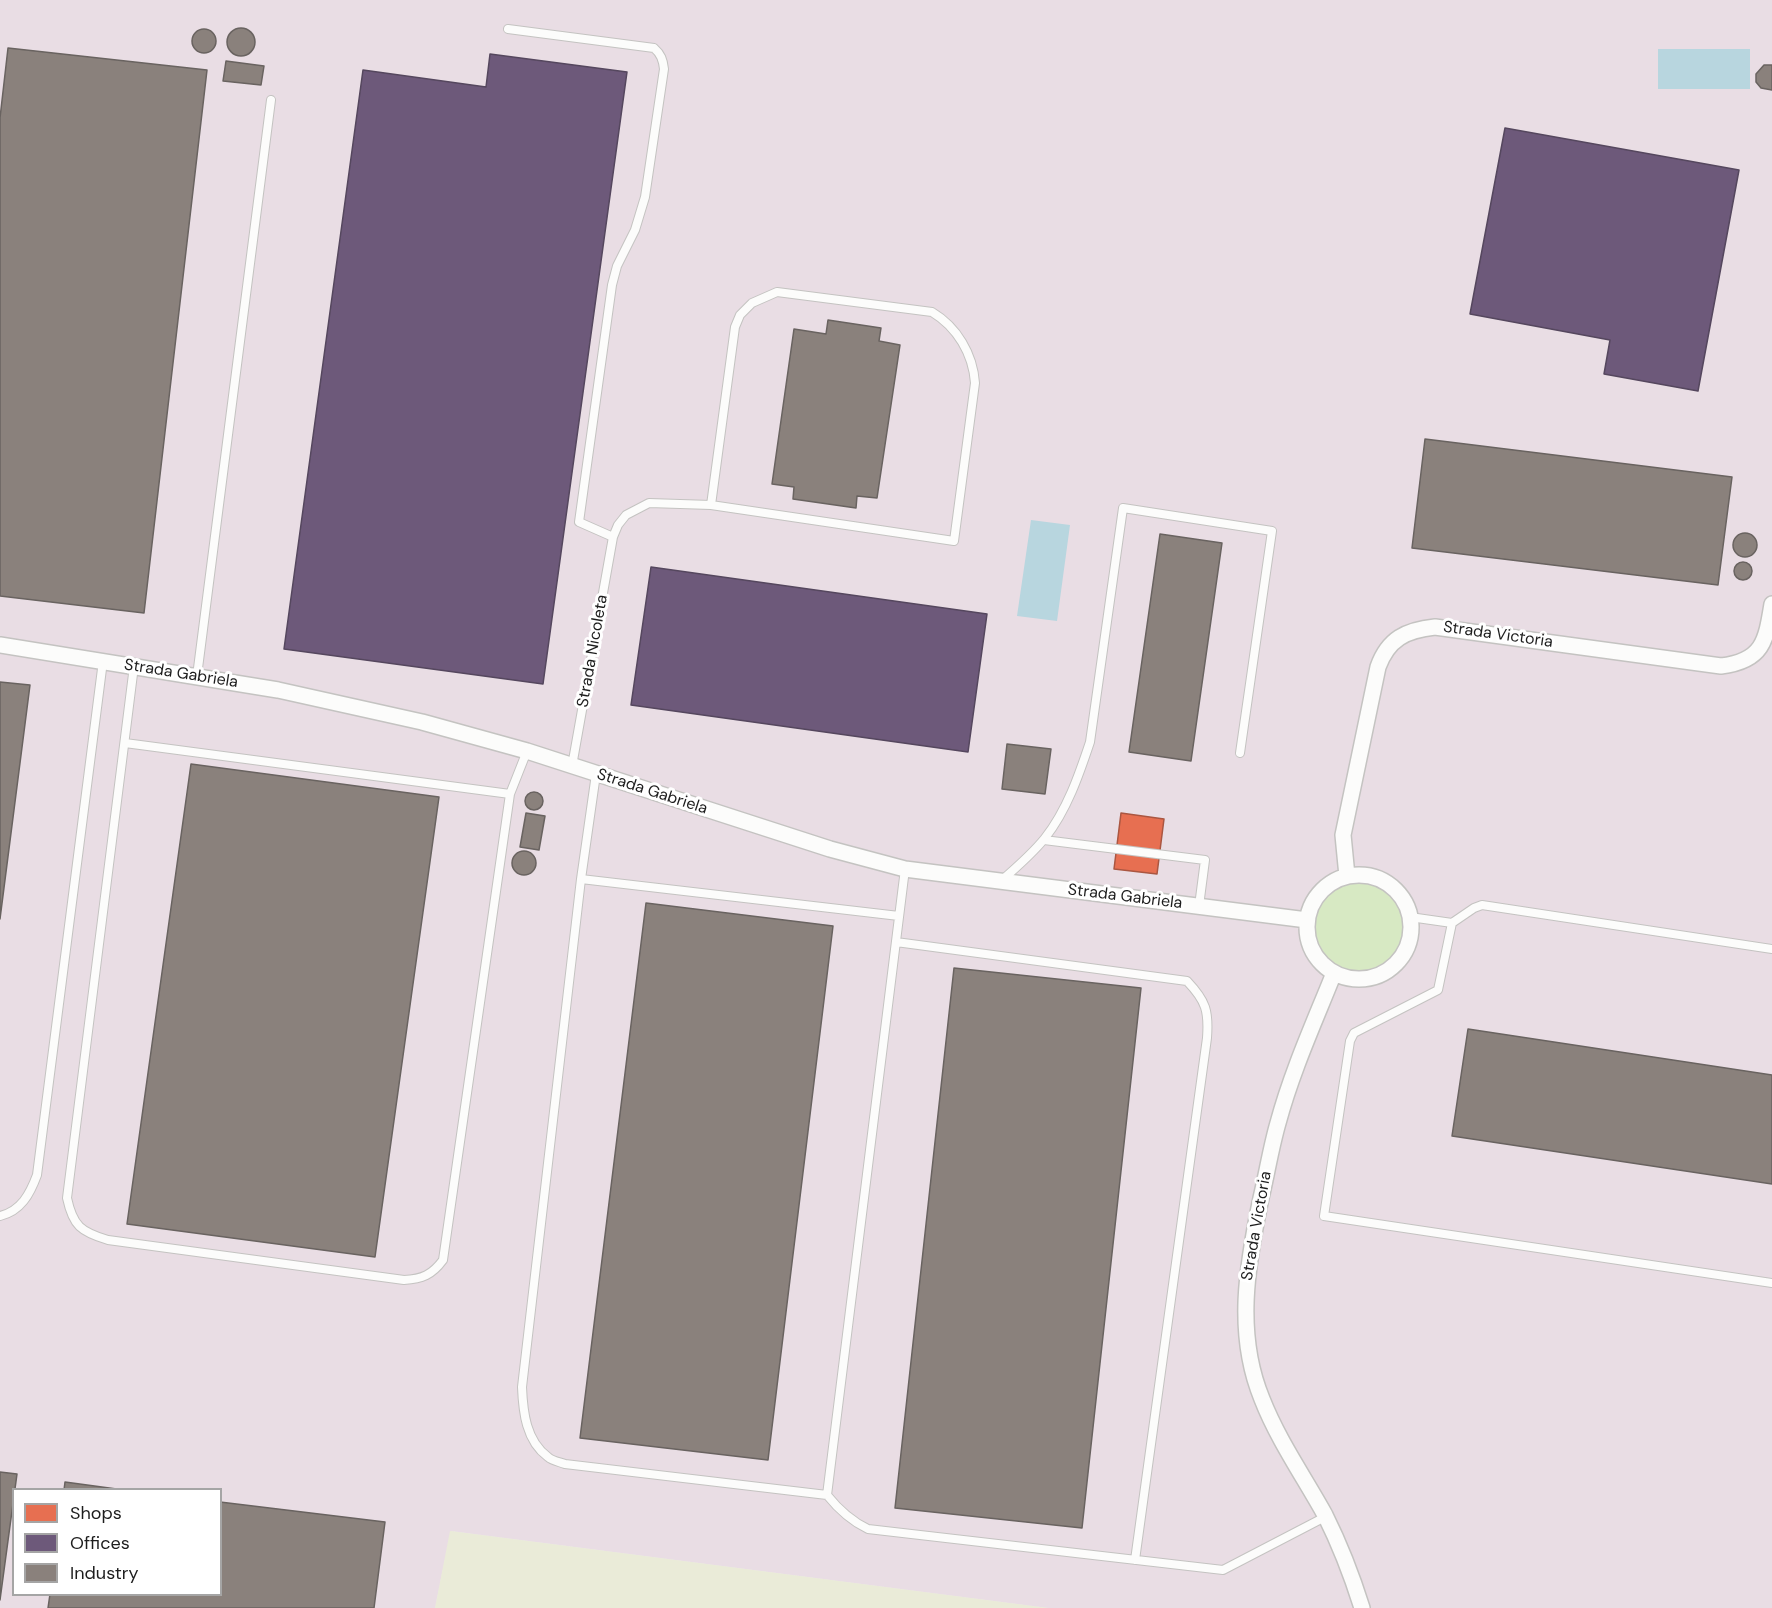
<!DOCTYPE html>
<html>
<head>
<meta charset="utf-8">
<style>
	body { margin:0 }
	#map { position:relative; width:1772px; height:1608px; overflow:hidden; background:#ebe9e5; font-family:"DM Sans",sans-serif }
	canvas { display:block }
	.legend { position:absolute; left:12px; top:1488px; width:210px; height:108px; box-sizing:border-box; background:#fff; border:2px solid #a5a5a5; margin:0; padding:8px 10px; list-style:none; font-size:18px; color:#1d1d1d }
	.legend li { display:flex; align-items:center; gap:12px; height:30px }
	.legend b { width:30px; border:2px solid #a5a5a5 }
</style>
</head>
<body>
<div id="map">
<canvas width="1772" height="1608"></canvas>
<ul class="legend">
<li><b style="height:16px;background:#e76f51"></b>Shops</li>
<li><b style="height:16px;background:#6d597a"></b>Offices</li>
<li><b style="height:16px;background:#8a817c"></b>Industry</li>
</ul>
</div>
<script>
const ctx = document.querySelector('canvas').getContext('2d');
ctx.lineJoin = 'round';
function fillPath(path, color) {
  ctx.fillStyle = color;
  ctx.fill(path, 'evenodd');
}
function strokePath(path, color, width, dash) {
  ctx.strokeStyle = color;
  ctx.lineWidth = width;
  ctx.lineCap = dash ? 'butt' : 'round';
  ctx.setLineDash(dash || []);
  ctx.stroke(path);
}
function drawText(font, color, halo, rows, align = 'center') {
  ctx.font = font + ' "DM Sans",sans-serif';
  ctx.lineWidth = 6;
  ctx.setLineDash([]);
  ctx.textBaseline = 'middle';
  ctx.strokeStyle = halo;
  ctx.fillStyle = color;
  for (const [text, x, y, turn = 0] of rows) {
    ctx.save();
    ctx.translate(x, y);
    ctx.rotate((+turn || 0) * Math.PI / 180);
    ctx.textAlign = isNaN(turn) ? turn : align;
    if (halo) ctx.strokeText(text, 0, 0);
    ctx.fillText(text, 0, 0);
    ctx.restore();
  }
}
fillPath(new Path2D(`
	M0,0H1772V1608H1048L451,1531L435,1608H0ZM14,1490H220V1594H14Z`), '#e9dde4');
fillPath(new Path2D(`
	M450,1531L1048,1608H435Z`), '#eaebd8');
fillPath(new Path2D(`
	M1307 927a52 52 0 1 1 104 0a52 52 0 1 1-104 0Z`), '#d7e9c3');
fillPath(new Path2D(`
	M1658,49H1750V89H1658Z
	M1031,520L1070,525L1057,621L1017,616Z`), '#b8d6df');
const shops = new Path2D(`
	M1121,813L1164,819L1157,874L1114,869Z`);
fillPath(shops, '#e76f51');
strokePath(shops, '#aa5641', 1.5);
const offices = new Path2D(`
	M490,54L627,72L543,684L284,649L363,70L486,87Z
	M1505,128L1739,170L1698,391L1604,374L1610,340L1470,314Z
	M651,567L987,614L968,752L631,705Z`);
fillPath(offices, '#6d597a');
strokePath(offices, '#55475e', 1.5);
const industry = new Path2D(`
	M227 42a14 14 0 1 1 28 0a14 14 0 1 1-28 0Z
	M192 41a12 12 0 1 1 24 0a12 12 0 1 1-24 0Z
	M8,48L207,70L144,613L0,596V118Z
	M226,61L264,66L261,85L223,81Z
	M1764,65H1772V90L1761,88L1756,82V74Z
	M828,320L881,328L879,341L900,345L877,498L857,496L856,508L793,499L794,487L772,484L794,329L826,334Z
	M1425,439L1732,477L1718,585L1412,548Z
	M1733 545a12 12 0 1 1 24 0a12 12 0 1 1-24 0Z
	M1160,534L1222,543L1191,761L1129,752Z
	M1734 571a9 9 0 1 1 18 0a9 9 0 1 1-18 0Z
	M0,682L30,685L0,919Z
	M1007,744L1051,749L1045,794L1002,789Z
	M191,764L439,797L375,1257L127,1224Z
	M525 801a9 9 0 1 1 18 0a9 9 0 1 1-18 0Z
	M526,813L545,816L539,850L520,847Z
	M512 863a12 12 0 1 1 24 0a12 12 0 1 1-24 0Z
	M646,903L833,926L768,1460L580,1438Z
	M954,968L1141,988L1082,1528L895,1508Z
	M1468,1029L1772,1075V1184L1452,1136Z
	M0,1472L17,1474L0,1600Z
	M65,1482L124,1490H64Z
	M220,1502L385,1522L374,1608H48L50,1594H220Z`);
fillPath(industry, '#8a817c');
strokePath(industry, '#696360', 1.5);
const service = new Path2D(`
	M508,29L654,48C661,54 663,60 664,69L645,197L635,230L617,266L612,285L579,522L613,537
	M134,666L67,1198C73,1226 81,1232 108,1240L404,1280C422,1279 432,1275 443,1260L510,794L527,751
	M197,676L271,100
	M125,743L510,794
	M572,766L613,537L618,525L626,515L649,503L711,505L954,541L975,383C973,354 957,327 932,312L777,292L752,303L740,315L735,327L711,505
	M596,774L581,879L522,1387C523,1412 526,1441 548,1457C552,1461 560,1462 565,1464L827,1495C839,1510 851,1521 868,1529L1223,1570L1325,1517
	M1044,840L1205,860L1199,906
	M581,879L899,916
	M1002,880C1017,867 1033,853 1045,838C1067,810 1079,775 1090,742L1123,508L1272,531L1240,753
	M1410,917L1452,923
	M896,942L1187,981C1206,1001 1209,1011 1207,1038L1135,1560
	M1772,949L1482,905L1474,908L1452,923L1438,990L1354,1033L1350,1041L1324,1216L1772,1283
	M0,1216C21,1211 30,1194 37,1175L103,661
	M827,1495L905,869`);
const minor = new Path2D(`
	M0,645L278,690L422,722L527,751L830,849L905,869L1307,920
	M1307 927a52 52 0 1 1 104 0a52 52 0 1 1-104 0Z
	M1347,876L1343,835L1378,667C1388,639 1406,630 1435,627L1721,666C1763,661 1766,641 1772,604
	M1334,973C1314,1023 1292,1071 1278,1123C1271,1147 1267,1173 1261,1198C1247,1265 1235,1334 1262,1399C1278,1440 1304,1477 1325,1515C1340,1545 1352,1576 1362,1608`);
strokePath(service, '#c4c3c1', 10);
strokePath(minor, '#c4c3c1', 18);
strokePath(service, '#fcfcfb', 8);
strokePath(minor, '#fcfcfb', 15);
drawText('16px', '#1d1d1d', '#fff', [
	["Strada Victoria",1498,635,8],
	["Strada Nicoleta",593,651,-80],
	["Strada Gabriela",181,674,9],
	["Strada Gabriela",652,792,18],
	["Strada Gabriela",1125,897,7],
	["Strada Victoria",1257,1226,-80]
]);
</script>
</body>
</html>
